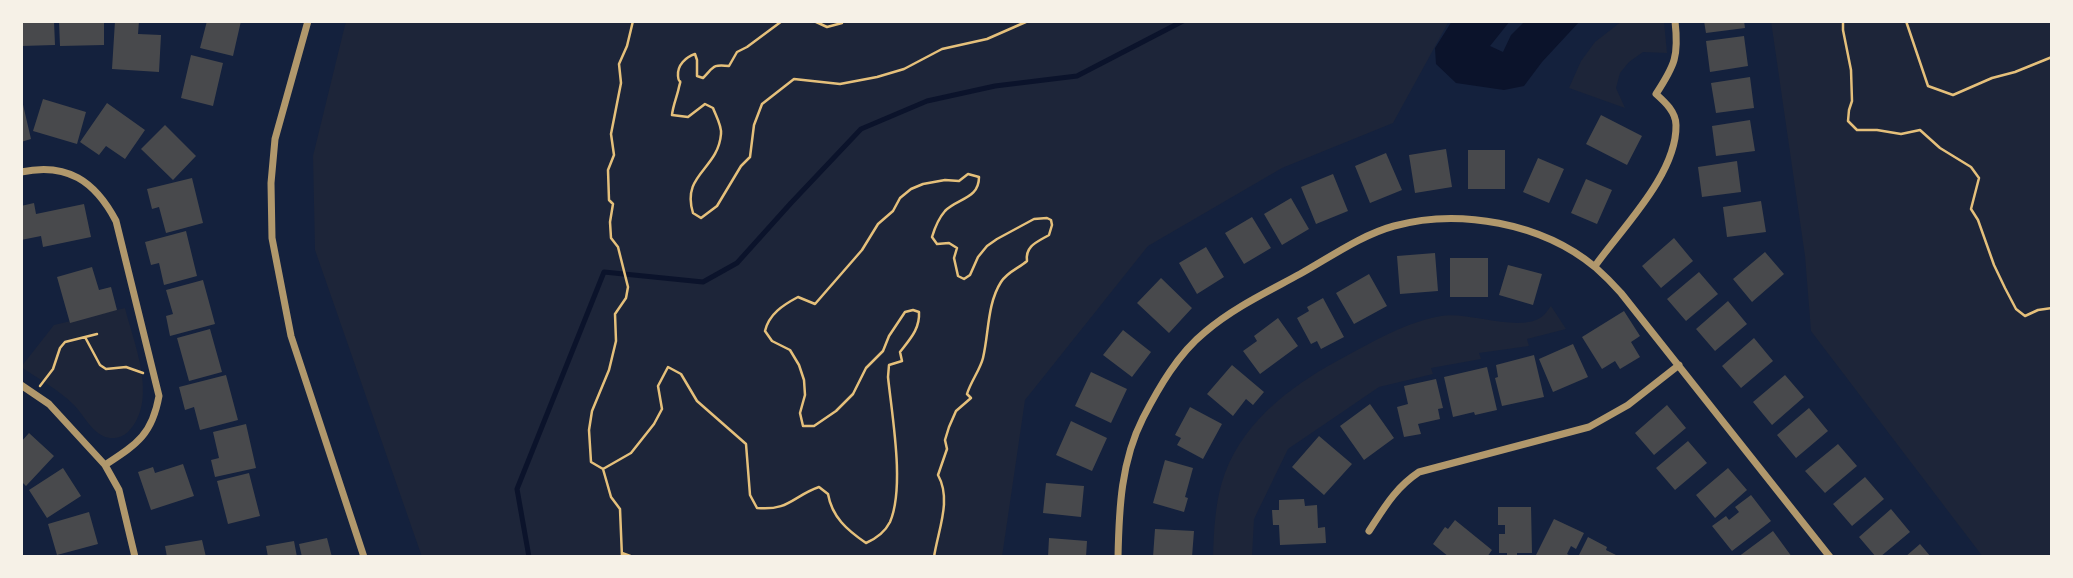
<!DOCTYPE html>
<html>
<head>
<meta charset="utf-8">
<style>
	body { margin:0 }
	#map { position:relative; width:2073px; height:578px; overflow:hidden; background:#14213d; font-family:"Noto Sans",sans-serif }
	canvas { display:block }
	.frame { position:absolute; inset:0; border:23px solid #f6f1e7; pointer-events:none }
</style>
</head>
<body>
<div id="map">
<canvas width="2073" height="578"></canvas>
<div class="frame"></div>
</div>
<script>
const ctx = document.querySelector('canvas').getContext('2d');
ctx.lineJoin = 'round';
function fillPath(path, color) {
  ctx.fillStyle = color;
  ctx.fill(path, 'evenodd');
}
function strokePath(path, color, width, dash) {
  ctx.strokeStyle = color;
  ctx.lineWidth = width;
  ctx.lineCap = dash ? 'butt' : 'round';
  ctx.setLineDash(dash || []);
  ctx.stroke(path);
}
fillPath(new Path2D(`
	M346,21H1449L1393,123L1282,168L1148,246L1025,400L1002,557H422L315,250L313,156Z
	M1622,21H1664L1667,53L1643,52L1629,62L1620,73L1616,88L1625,108L1569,88L1581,61L1595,42Z
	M1771,21H2052V557H1983L1811,331L1805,256Z
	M1551,306L1566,329L1527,339L1529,346L1479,353L1481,359L1431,368L1433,374L1379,387L1288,449L1254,519L1252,557H1213C1214,529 1215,500 1225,473C1246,417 1297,382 1348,355C1378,339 1407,322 1441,316C1467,311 1517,332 1540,318C1544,316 1548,310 1551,306Z
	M125,308C134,344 159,401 128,432C122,438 111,440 103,436C91,431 83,414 74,405C59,390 39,379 21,367L54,325Z`), '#1d2539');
fillPath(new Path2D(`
	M1452,21H1510L1490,46L1503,52L1511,35L1525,21H1580L1542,62L1524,86L1504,90L1456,83L1436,64L1435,48Z`), '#0b132b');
strokePath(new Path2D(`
	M529,557L517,489L604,272L703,282L737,263L791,203L861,129L927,101L995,86L1077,76L1183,21`), '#0b132b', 5);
fillPath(new Path2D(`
	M21,21H54L55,45L21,46Z
	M59,21H104V45L60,46Z
	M115,21H139L138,34L161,35L159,72L112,69Z
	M207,21H241L233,56L200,48Z
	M1704,21H1744L1745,28L1706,33Z
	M1744,36L1748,66L1710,72L1706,41Z
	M191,55L223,63L213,106L181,98Z
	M1750,77L1754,108L1716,113L1711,83Z
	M21,96L31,139L21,142Z
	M43,99L86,112L77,144L33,131Z
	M107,103L145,130L125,159L106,146L99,155L80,142Z
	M1601,115L1642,136L1627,165L1586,144Z
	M1750,120L1755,151L1716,156L1712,126Z
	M165,125L196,156L173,180L141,149Z
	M1446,149L1452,187L1415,193L1409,155Z
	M1468,150H1505V189H1468Z
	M1386,153L1402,190L1370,203L1355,166Z
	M1538,158L1564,169L1549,203L1523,192Z
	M1737,161L1741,192L1702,197L1698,167Z
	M1333,174L1348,211L1316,224L1301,187Z
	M192,178L203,223L166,233L159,207L152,209L147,189Z
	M1586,179L1612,190L1597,224L1571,213Z
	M1291,198L1309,229L1282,245L1264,214Z
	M1761,201L1766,232L1727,237L1723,207Z
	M34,203L36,214L84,204L91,237L43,247L41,236L21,240V206Z
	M1252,217L1271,248L1244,264L1225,233Z
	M186,231L197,276L164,285L159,263L151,265L145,242Z
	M1674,238L1693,261L1661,288L1642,266Z
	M1206,247L1224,277L1197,294L1179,263Z
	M1765,252L1784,274L1752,302L1733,279Z
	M1435,253L1438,291L1400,294L1397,256Z
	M1450,258H1488V297H1450Z
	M1508,265L1542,274L1533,305L1499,295Z
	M92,267L99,290L111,287L117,310L70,323L57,277Z
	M1699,272L1718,294L1686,321L1667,299Z
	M1369,274L1387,306L1354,324L1336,293Z
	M1161,278L1192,308L1169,333L1137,303Z
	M203,280L215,324L170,336L166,316L173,314L166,290Z
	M1323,298L1344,337L1321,349L1317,341L1311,344L1297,318L1309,311L1307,307Z
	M1728,301L1747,324L1715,351L1696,329Z
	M1624,311L1640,336L1631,342L1640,357L1620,369L1615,361L1602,369L1582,337Z
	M1278,318L1298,346L1260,374L1243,351L1257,341L1254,336Z
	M210,329L222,372L189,381L177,338Z
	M1123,330L1151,352L1132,377L1103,355Z
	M1754,338L1773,361L1741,388L1722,366Z
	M1573,344L1588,377L1553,392L1539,359Z
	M1534,355L1544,397L1502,406L1495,378L1498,377L1496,365Z
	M1232,365L1264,392L1253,405L1246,399L1233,416L1207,394Z
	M1487,367L1497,410L1475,415L1474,412L1453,417L1444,377Z
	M1091,372L1127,389L1111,423L1075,406Z
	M226,375L238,420L200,430L194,407L185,410L179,387Z
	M1785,375L1804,397L1772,425L1753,402Z
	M1436,379L1443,408L1438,409L1440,419L1418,424L1421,434L1404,437L1397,407L1408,404L1404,386Z
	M1370,404L1394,438L1364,460L1340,426Z
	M1667,405L1686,428L1654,455L1635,433Z
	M1190,407L1222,424L1203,459L1177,445L1181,438L1175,435Z
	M1809,408L1828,431L1796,458L1777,435Z
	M1071,421L1107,438L1092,471L1056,455Z
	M246,424L256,468L215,477L211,460L219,458L213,432Z
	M29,433L54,456L26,486L21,481V442Z
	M1319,436L1352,464L1324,495L1292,467Z
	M1688,441L1707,463L1675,490L1656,468Z
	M1838,444L1857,466L1825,493L1805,471Z
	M1165,460L1193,468L1185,497L1188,498L1184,512L1153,503Z
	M183,464L194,496L151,510L138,472L153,467L155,473Z
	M63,468L81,496L47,518L29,490Z
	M1728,468L1747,490L1715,518L1696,495Z
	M249,473L260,516L228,524L217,481Z
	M1865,477L1884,499L1852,526L1833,504Z
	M1046,483L1084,486L1081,517L1043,513Z
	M1751,495L1771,521L1732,551L1712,526L1726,516L1729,520L1739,512L1735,507Z
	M1304,499L1305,506L1317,505L1318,528L1325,527L1326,543L1280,545L1279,525H1273L1272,510H1279V500Z
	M1498,507H1531L1532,553H1517V555L1507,556V553H1499V534H1505V525H1498Z
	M1891,509L1910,532L1880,557H1876L1859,537Z
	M89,512L98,544L57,555L48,524Z
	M1554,519L1584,533L1576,549L1571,546L1567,554L1573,557H1535Z
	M1455,520L1492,550L1487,557H1449L1433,544L1445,527L1448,529Z
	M1155,529L1194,531L1192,557H1153Z
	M1773,531L1792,557H1738Z
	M1588,537L1607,547L1606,550L1616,555L1615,557H1578Z
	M327,538L332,557H302L299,544Z
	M1049,538L1087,541L1086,557H1048Z
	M202,540L206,557H167L165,546Z
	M294,541L297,557H268L266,546Z
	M1920,544L1931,557H1905Z`), '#48494c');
strokePath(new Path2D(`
	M782,21L747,47L737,52L729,66C712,64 714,67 703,78L697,76V60L695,54C686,57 677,65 678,76C679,86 682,76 679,87C677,97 673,105 672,115L688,117L705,104L713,108C716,116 722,126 721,134C718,170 681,174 693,213L701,218L717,206L741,166L750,157L754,125L762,104L794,79L840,84L877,77L904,69L942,49L987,39L1028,21
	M814,21L827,27L842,23V21
	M1843,21V30L1851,70L1852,101L1849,110L1848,121L1857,130H1877L1901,134L1920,130L1940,148L1971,167L1979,178L1971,209L1978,220L1994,265L2005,288L2016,309L2025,316L2038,310L2052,308
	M1906,21L1928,86L1953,95L1992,78L2015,72L2052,57
	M85,337L100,365L106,369L126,367L143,373
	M40,386L53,369L60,348L65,342L97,334
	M603,469L631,453L654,424L662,409L658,386L668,367L681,374L697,401L746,444L750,495L757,508C789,511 793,496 819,487L828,494C832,517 847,530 866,543C875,539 885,532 890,522C905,487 892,416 888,377L889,365L902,361L900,352C910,339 920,329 919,312L913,310L905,312L889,336L883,351L866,368L853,394L836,411L814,426H803L800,413L805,395L804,380L799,365L790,350L772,341L765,331C769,314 783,305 798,297L815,304L862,250L878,224L893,211L900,198L911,189L923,184L945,180L959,181L968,174L979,177C979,199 958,198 945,211C938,219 935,227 932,237L937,244L949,243L957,248L954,258L958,276L964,279L970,275L978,257L987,246L997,239L1034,219L1047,218L1051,220L1052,225L1049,235C1037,242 1025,246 1027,261C1019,268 1007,272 1001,282C987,304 989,333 983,358C980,370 971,381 967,394L971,398L956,411L949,427L945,440L947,449L938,475C952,500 938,530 934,557
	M622,553L633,557
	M622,557L620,509L611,497L603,469L591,462L589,430L592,411L609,370L616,341L615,314L626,298L628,287L618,247L611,238L610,222L613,204L609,200L608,170L614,155L611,134L621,83L619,64L627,46L633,21`), '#e5c07b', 2.5);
strokePath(new Path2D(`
	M308,21L275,139L271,183L272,238L291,336L364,557
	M21,172C67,162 95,181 116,221L159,396C152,435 137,444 105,465
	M1595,266C1622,228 1677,174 1676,125C1676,112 1665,102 1656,94C1675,65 1679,56 1675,21
	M21,385L49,404L105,465L119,490L135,557
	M1369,531C1384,508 1395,488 1419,472L1589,427L1628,405L1679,365
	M1118,557C1119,509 1121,461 1143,418C1159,387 1178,354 1205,332C1233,308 1267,292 1300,274C1329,258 1361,235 1394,226C1459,208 1542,223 1595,267C1604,275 1613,284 1621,293L1830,557`), '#b1986c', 7);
</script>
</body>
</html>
